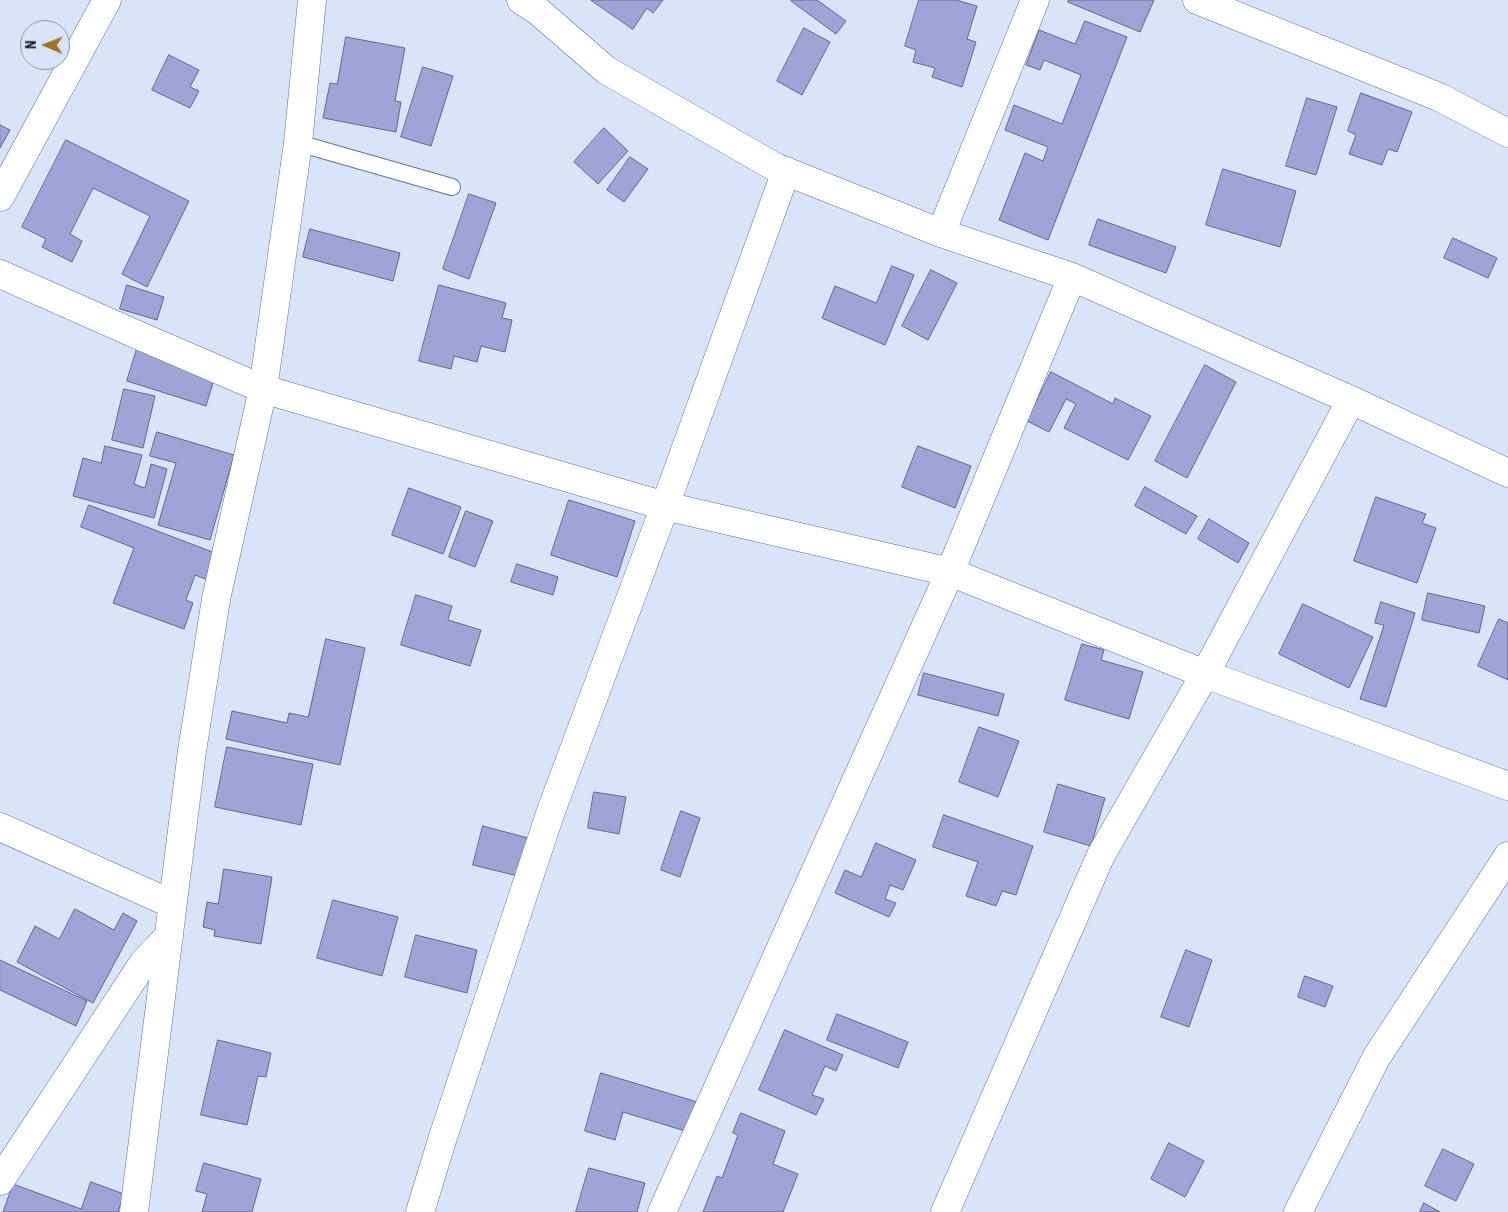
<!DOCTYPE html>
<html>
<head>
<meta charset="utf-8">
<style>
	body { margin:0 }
	#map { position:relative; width:1508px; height:1212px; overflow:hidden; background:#d8e4f7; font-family:"Roboto Condensed",sans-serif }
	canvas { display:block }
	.north { position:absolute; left:20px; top:20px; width:50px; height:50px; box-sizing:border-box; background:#d8e4f7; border:1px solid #8894a6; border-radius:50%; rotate:271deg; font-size:14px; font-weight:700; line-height:20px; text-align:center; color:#111b2c }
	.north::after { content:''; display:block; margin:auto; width:18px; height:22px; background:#9f7625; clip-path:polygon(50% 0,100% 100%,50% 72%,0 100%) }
</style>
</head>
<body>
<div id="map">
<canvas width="1508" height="1212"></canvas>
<div class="north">N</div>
</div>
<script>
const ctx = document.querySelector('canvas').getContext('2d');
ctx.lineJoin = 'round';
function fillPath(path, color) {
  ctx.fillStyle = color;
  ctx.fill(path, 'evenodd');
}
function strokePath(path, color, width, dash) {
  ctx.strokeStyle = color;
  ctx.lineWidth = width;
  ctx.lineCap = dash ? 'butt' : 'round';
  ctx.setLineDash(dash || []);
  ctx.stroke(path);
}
const building = new Path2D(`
	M591,0H663L653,13L647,8L633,29Z
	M792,0H817L846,21L836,34L791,1Z
	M919,0H956L977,6L967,39L976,42L962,87L932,77L935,68L913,62L916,50L905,46Z
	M1069,0H1154L1140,32L1068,2Z
	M1085,21L1127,37L1048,240L999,220L1025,153L1043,161L1048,147L1005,130L1014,105L1062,124L1081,75L1044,60L1040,70L1026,65L1039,30L1075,44Z
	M804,28L830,42L802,95L777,81Z
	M346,37L405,48L395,101L401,102L396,132L323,118L330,83L337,84Z
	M169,55L199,70L190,87L199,91L190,108L152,90Z
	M423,67L453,76L431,146L401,137Z
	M1361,93L1412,112L1397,152L1388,149L1382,165L1349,154L1356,135L1348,131Z
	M1307,98L1337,107L1316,175L1286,166Z
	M0,125L10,130L0,148Z
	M604,128L628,151L598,184L574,162Z
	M66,140L189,201L147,287L122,274L150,216L93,188L70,234L82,241L72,262L42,247L46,239L22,227Z
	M630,157L648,169L624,202L607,190Z
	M1223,169L1296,191L1280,247L1206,225Z
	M469,194L496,203L469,279L443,269Z
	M1098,219L1176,247L1166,273L1089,245Z
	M310,229L400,253L393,281L303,257Z
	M1453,238L1497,258L1488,278L1444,258Z
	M892,266L914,275L885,345L822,318L835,286L876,303Z
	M931,270L957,283L928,340L902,326Z
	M127,285L164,297L157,320L120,309Z
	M439,285L506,303L502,318L512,320L505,352L481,346L477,362L454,356L451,369L419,361Z
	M137,349L216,373L206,406L127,381Z
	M1205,365L1236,382L1187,478L1155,461Z
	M1051,372L1113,404L1115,398L1151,416L1128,460L1064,428L1076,404L1066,399L1049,432L1027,421Z
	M124,389L155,396L143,448L112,440Z
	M157,432L234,455L210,540L158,525L176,463L150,456Z
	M105,446L142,455L134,484L145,488L151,464L167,469L154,518L73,496L83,458L101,463Z
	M918,446L971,466L955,508L902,487Z
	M1145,487L1197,516L1186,534L1135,506Z
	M409,488L461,507L443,554L392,535Z
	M1376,497L1426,514L1422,523L1436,528L1417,583L1354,561Z
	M569,500L635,521L617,577L551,555Z
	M89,505L223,556L213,582L195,575L186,600L193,603L184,629L113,603L134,548L81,527Z
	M466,511L493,521L475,567L449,557Z
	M1209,519L1249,543L1238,563L1198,539Z
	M517,564L558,577L553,595L511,582Z
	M1428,593L1485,606L1479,633L1422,620Z
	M416,595L452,606L448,620L481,630L470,666L401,645Z
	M1381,602L1415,613L1386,707L1360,699L1384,625L1375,623Z
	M1303,604L1373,637L1349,688L1279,654Z
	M1499,619L1508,623V680L1478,666Z
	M326,639L365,648L340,765L226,739L232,711L287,723L289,713L308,717Z
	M1082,644L1104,650L1101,660L1143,672L1129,719L1065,700Z
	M924,673L1004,694L998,716L918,695Z
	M979,727L1019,741L998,797L959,782Z
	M227,747L313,764L301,825L215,807Z
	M1058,784L1105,798L1091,846L1044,832Z
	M594,792L626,797L619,834L588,828Z
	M681,811L700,818L680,877L661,870Z
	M944,815L1033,846L1016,895L1002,891L996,906L966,896L978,862L933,847Z
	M483,826L528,838L518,876L473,865Z
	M876,843L916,860L903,890L890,885L885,899L896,903L889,917L835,893L845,870L861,877Z
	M224,869L272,877L261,944L214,936L215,930L203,927L207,902L218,904Z
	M333,900L398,917L382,976L317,958Z
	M75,909L114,930L123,913L137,921L93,1003L17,962L35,926L59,939Z
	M416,935L477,950L467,993L405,977Z
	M1186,950L1212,960L1189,1027L1161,1017Z
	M0,960L87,1001L76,1026L0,990Z
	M1305,976L1333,986L1325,1007L1298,997Z
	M837,1014L908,1042L898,1068L827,1040Z
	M785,1030L843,1055L836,1071L825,1066L812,1095L824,1099L816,1115L759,1090Z
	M218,1040L271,1053L266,1077L258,1076L247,1125L201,1115Z
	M601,1073L704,1104L695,1134L623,1112L615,1140L585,1131Z
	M741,1113L785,1131L773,1164L798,1174L783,1212H703L717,1176L722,1178L738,1135L733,1133Z
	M1169,1143L1204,1161L1185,1197L1151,1179Z
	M1443,1149L1474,1164L1456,1201L1425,1186Z
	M204,1163L261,1179L252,1212H202L207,1194L196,1191Z
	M589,1168L645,1183L637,1212H576Z
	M91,1182L124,1194L118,1212H3L13,1184L81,1209Z
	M1424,1203L1440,1212H1420Z`);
fillPath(building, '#9fa4d6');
strokePath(building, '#616593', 1);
const service = new Path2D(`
	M298,143L452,187`);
const minor = new Path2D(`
	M521,0L538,11L606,70L775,167L941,233L1072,277L1351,400L1508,473
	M1197,0L1439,97L1508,133
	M0,197L107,0
	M941,233L1035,0
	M0,274L140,336L263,389L665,506L950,572L1205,674L1508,786
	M0,827L172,904
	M0,1181L144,962L169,936
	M134,1212L192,751L216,599L263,389L298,143L312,0
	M420,1212L443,1137L551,811L665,506L786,171
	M662,1212L950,572L1072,277
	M945,1212L1101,855L1205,674L1351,400
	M1298,1212L1376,1058L1508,856`);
strokePath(service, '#5c75a0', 18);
strokePath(minor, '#5c75a0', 29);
strokePath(service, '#fff', 16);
strokePath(minor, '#fff', 28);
</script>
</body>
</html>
